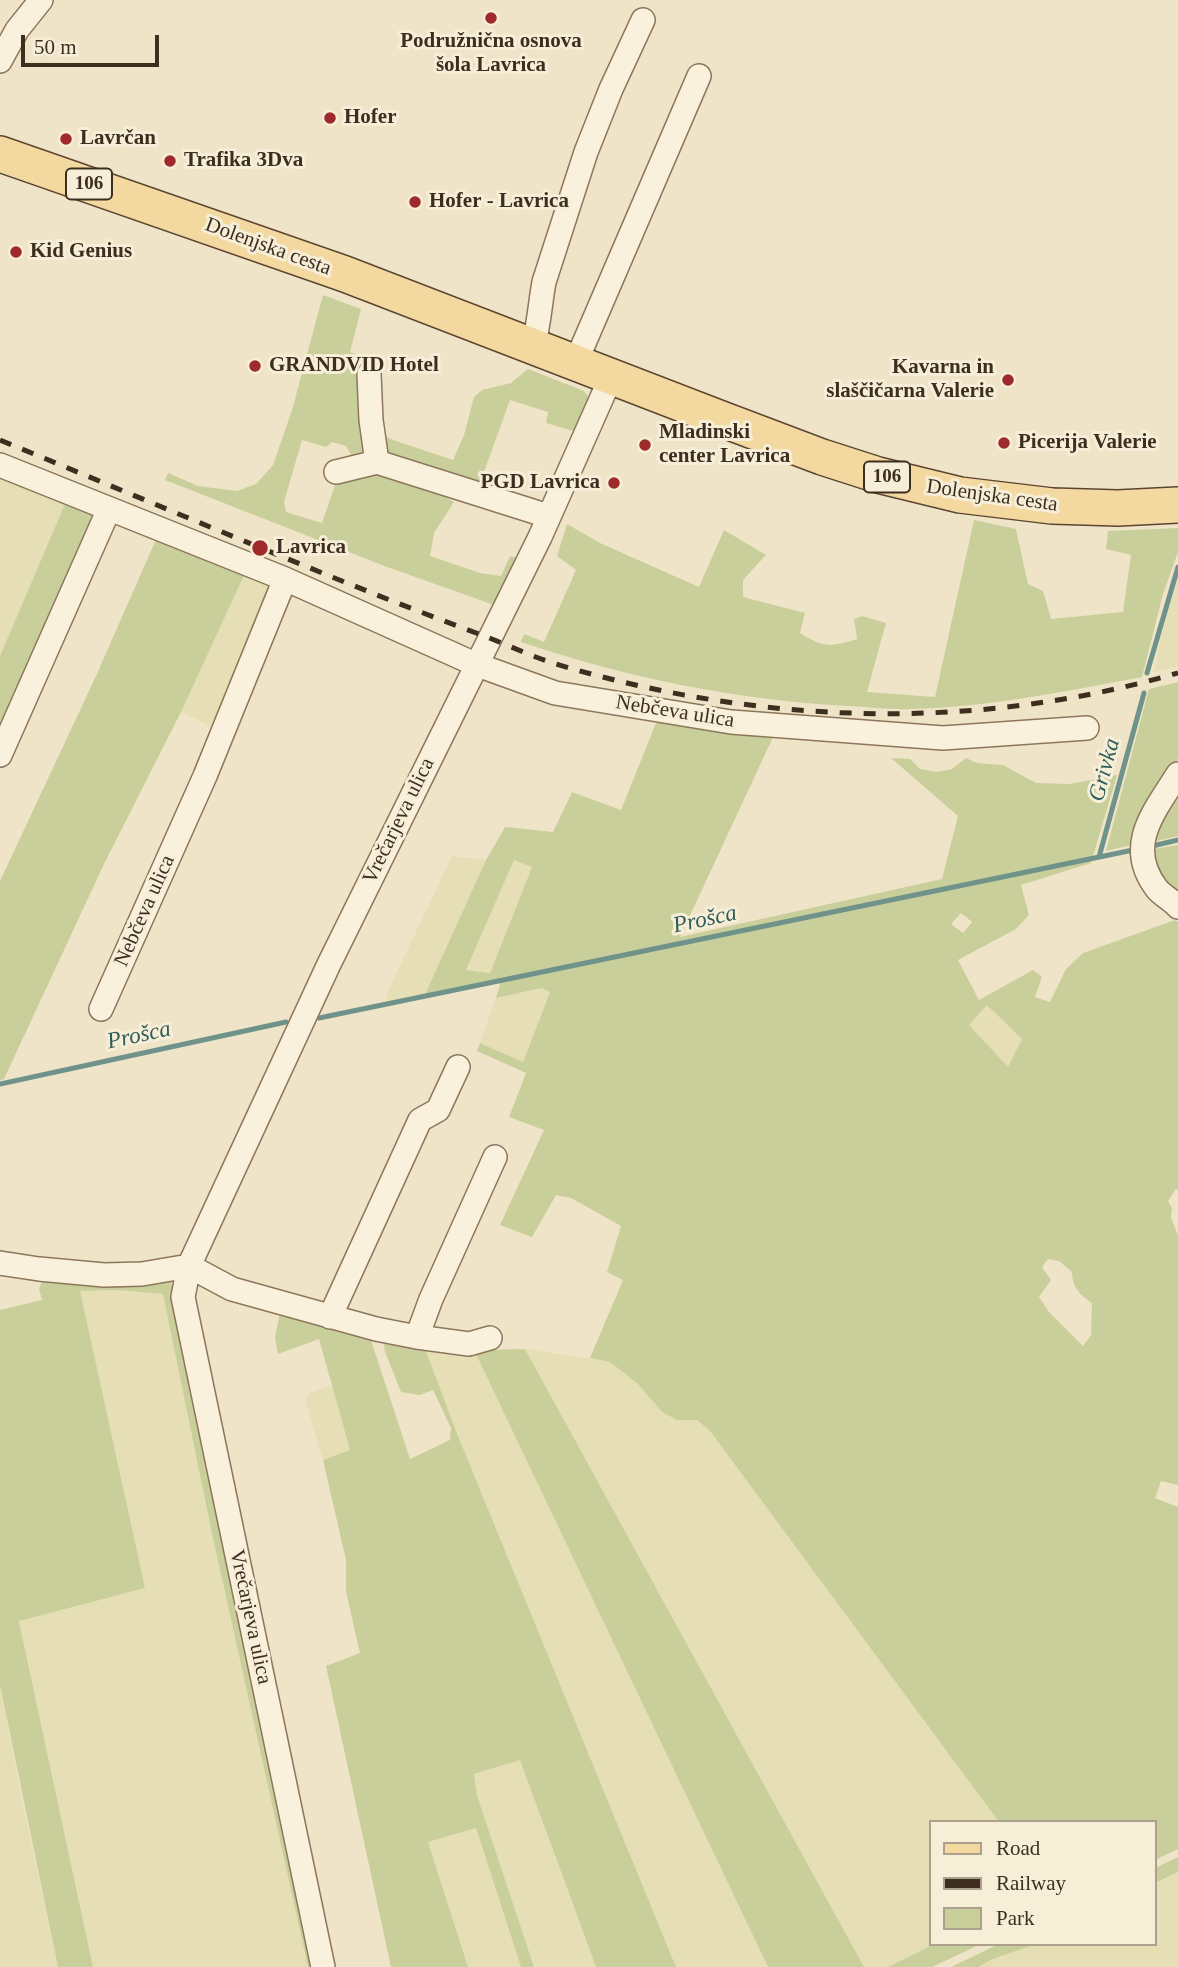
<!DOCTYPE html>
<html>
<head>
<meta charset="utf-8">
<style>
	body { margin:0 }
	#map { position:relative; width:1178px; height:1967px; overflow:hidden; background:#f0e4c8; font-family:Georgia,serif }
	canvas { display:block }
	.legend { position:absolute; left:929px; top:1820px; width:228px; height:126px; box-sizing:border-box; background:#f7eed8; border:2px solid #ada18e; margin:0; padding:9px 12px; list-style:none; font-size:21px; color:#3d2e20 }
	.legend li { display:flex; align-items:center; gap:14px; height:35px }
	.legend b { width:35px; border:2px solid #ada18e }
	.scale { position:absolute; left:21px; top:35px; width:138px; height:32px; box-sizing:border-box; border:4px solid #3d2e20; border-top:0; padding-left:9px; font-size:21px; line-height:24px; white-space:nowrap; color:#3d2e20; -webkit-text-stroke:5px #f7eed8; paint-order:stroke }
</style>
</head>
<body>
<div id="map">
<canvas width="1178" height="1967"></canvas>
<ul class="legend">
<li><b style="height:9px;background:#f3d9a0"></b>Road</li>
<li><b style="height:9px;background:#3d2e20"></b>Railway</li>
<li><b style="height:19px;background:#c9cf9b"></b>Park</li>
</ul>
<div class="scale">50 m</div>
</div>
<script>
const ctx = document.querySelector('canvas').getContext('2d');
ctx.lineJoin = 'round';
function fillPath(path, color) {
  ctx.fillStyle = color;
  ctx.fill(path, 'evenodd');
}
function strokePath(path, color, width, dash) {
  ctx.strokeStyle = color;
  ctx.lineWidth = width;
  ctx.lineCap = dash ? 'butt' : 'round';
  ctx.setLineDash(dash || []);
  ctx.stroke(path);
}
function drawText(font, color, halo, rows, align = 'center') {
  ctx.font = font + ' Georgia,serif';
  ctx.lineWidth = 6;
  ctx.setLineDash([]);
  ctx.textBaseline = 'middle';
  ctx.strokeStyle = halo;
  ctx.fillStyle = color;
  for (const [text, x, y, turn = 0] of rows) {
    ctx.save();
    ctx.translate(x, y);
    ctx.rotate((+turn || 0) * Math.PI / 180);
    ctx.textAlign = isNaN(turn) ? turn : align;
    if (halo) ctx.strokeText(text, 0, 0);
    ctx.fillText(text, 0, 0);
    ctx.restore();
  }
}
fillPath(new Path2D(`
	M0,473L67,499L0,656Z
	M247,569L279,582L217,729L181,712Z
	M1178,576V666L1154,672L1160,641Z
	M452,856L486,860L423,999L385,1005L389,989Z
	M514,860L532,867L490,973L466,970Z
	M542,988L550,991L523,1062L480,1043L496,998Z
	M987,1004L1022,1039L1008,1068L969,1025Z
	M119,1290L163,1293L211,1529L308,1967H93L19,1620L145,1588L79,1291Z
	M424,1346L474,1350L768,1967H676L458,1436Z
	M525,1349L610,1362L638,1384L662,1412L677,1420H697L710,1431L999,1822H931V1944H934L888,1967H864Z
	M332,1386L350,1451L323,1460L306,1403L309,1393Z
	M0,1685L21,1795L58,1967H0Z
	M520,1760L596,1967H534L477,1795L474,1774Z
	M476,1828L521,1967H468L428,1842Z
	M1178,1872V1967H978L993,1959L1036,1944H1155V1883Z`), '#e6deb5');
fillPath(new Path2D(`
	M323,295L361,309L350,352L363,357L365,452L361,458L351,455L346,446L332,442L326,447L302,440L284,502L286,512L322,523L336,482L377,471L422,483L454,502L434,533L430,556L480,573L501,576L510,556L517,558L494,605L387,567L165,480L168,473L198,486L237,491L256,484L273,465L292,410Z
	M528,369L584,391L589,398L577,432L546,423L548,412L510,400L480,483L389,462L375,431L393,440L453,460L464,435L474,397L482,390L511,383Z
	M67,499L101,513L0,736V656Z
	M974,520L1016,529L1028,584L1043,591L1051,619L1123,612L1131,555L1106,549L1108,531L1178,528V552L1163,594L1142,677C1067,691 989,707 912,709C891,710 869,707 848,706C736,700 627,678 521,642L524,634L544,642L576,570L557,556L567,524L600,543L699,587L724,530L766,555L743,580V597L805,613L800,633C823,648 831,647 857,639L854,619L862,616L886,623L867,692L935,697Z
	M158,535L247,569L181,712L104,864L4,1079L0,1080V881L96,676Z
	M1178,682V758L1135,844L1106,851L1149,689Z
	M658,718L774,735L680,937L942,879L958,816L891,758L910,759L920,769L937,772L952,769L966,758L977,763L1003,765L1036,783L1070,784L1117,775L1091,863L1021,885L1029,915L1016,929L958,960L979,1000L1033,970L1042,977L1035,997L1050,1002L1066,969L1083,953L1175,920L1178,922V1189L1175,1190L1168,1201L1172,1208L1171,1218L1178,1235V1485L1161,1481L1155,1498L1178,1507V1849L1155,1860V1822H999L710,1431L697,1420H677L662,1412L638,1384L610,1362L590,1358L623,1280L607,1272L621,1226L571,1198L556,1195L532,1237L500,1225L544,1130L509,1117L526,1073L477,1051L480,1043L523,1062L550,992L542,988L496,998L501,981L423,999L486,860L505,827L553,832L572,792L621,810ZM514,860L532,867L490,973L466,970ZM961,913L972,922L963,933L951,924ZM987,1005L1022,1039L1008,1067L969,1025ZM1048,1259L1059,1261L1072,1272C1072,1287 1080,1295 1092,1303L1091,1335L1083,1346L1049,1312L1039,1297L1051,1280L1042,1267Z
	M1178,788V836L1148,843Z
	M1178,845V894L1165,887L1148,850Z
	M43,1278L163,1280L170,1281L175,1289L315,1967H308L211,1529L163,1294L118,1290L80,1291L145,1588L19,1621L93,1967H58L0,1685V1310L42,1300L39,1289Z
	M280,1312L370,1337L410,1459L450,1440L451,1428L433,1390L420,1395L401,1392L385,1352L383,1339L424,1346L458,1436L676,1967H596L520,1760L474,1774L477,1795L534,1967H521L476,1828L428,1842L468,1967H391L326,1666L360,1653L346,1592V1560L323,1460L350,1450L319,1339L278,1354L275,1337Z
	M525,1349L864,1967H768L474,1350Z
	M1178,1857V1872L1155,1883V1868Z
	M934,1944H981L932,1967H888Z
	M999,1944H1036L993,1959L978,1967H951Z`), '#c9cf9b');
strokePath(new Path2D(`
	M1147,673L1178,567
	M1148,847L1178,840
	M1099,857L1144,693
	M319,1018L1138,849
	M0,1084L286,1022`), '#6f938a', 5);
const street = new Path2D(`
	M0,61L17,30L41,0
	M533,347C539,325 540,304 544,282L586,152L611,89L643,20
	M575,364L699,76
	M369,374L371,420L377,462
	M0,465L285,579L475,664L555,693L731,722L943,738L1087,728
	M336,472L377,462L548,516
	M0,755L109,509
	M1178,774C1154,812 1124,846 1157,889C1163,896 1172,900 1178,907
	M101,1009L205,776L285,579
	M0,1263L39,1269L104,1275L142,1274L189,1266L232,1289L376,1329L417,1337L469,1344L490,1338
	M330,1317L420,1120L438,1110L458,1067
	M417,1337L431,1299L495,1157
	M323,1967L183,1297L189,1266L329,964L540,537L611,377`);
const primary = new Path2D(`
	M0,154L345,274L724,420L822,457L878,475L960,495L1052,506L1118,508L1178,505`);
strokePath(street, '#8d765c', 26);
strokePath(primary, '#5b4430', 38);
strokePath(street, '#faf1dc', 23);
strokePath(primary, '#f3d9a0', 35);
strokePath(new Path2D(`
	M0,440C124,491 247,543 372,593C410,608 449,623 487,637C510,646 533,657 556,664C759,725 974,732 1178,673`), '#3d2e20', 5, [12, 12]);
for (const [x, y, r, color] of [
	[491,18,7,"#9e2a2b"],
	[330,118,7,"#9e2a2b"],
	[66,139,7,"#9e2a2b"],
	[170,161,7,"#9e2a2b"],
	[415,202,7,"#9e2a2b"],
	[16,252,7,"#9e2a2b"],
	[255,366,7,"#9e2a2b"],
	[1008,380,7,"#9e2a2b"],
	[1004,443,7,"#9e2a2b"],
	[645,445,7,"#9e2a2b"],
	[614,483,7,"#9e2a2b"],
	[260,548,9,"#9e2a2b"]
]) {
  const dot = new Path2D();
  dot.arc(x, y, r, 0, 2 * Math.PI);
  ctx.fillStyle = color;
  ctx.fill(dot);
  strokePath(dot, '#f7eed8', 2.5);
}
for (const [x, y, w] of [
	[89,184,46],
	[887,477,46]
]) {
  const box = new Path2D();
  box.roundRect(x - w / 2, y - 15.5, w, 31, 5);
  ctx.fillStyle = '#f7eed8';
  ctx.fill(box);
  strokePath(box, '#3d2e20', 2);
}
drawText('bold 19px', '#3d2e20', null, [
	["106",89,184],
	["106",887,477]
]);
drawText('bold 21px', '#3d2e20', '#f7eed8', [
	["Podružnična osnova",491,42,"center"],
	["šola Lavrica",491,66,"center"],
	["Hofer",344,118],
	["Lavrčan",80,139],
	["Trafika 3Dva",184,161],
	["Hofer - Lavrica",429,202],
	["Kid Genius",30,252],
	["GRANDVID Hotel",269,366],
	["Kavarna in",994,368,"right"],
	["slaščičarna Valerie",994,392,"right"],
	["Mladinski",659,433],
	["center Lavrica",659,457],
	["Picerija Valerie",1018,443],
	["PGD Lavrica",600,483,"right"],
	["Lavrica",276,548]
], 'left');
drawText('21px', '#3d2e20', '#f7eed8', [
	["Dolenjska cesta",268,247,20],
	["Dolenjska cesta",992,496,8],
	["Nebčeva ulica",675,712,9],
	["Vrečarjeva ulica",399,821,-64],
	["Nebčeva ulica",145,911,-66],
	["Vrečarjeva ulica",250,1617,78]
]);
drawText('italic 23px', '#2f5d5a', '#f7eed8', [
	["Grivka",1105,770,-75],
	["Prošca",705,920,-12],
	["Prošca",139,1036,-12]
]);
</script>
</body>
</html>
